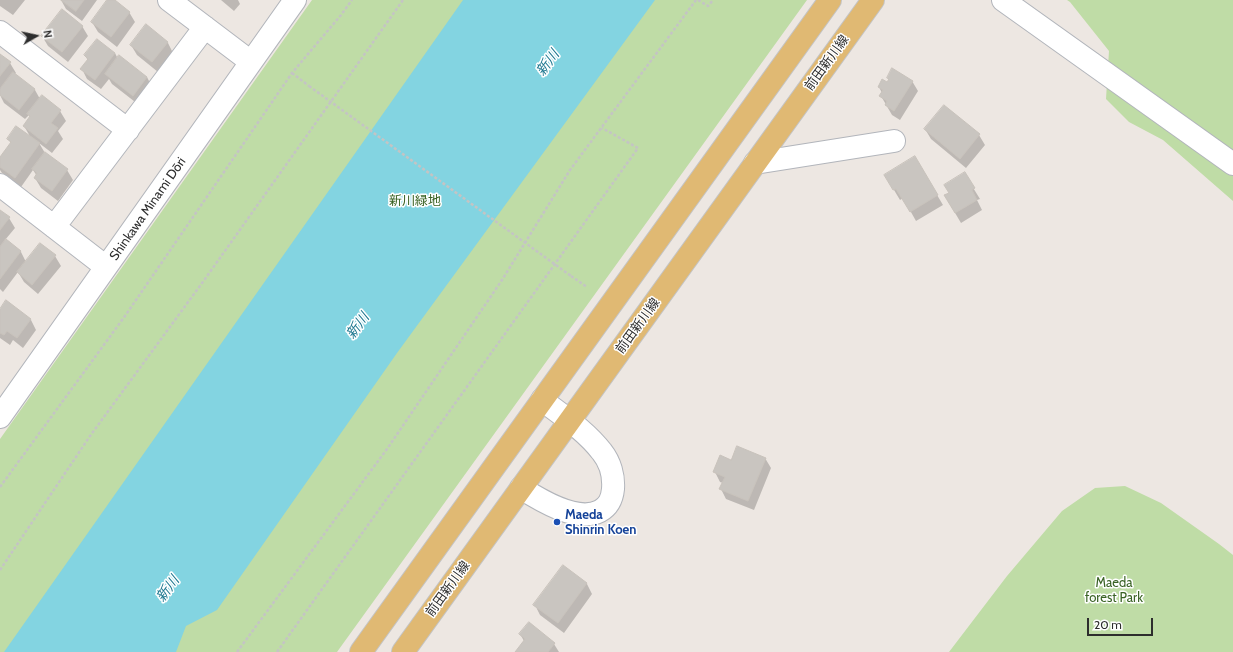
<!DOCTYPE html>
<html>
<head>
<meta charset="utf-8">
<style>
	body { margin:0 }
	#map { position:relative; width:1233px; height:652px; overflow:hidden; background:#ede7e2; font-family:Cabin,sans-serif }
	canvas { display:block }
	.north { position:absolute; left:16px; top:16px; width:40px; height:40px; -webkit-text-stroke:3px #fff; paint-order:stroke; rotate:81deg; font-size:11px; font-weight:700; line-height:16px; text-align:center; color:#2d2d2d }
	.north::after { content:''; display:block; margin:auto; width:14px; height:18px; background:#2d2d2d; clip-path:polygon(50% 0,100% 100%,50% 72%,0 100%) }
	.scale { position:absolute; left:1087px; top:618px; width:66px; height:18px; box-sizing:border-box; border:2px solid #2d2d2d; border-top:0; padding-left:5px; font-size:12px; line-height:14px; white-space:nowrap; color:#2d2d2d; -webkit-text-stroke:3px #fff; paint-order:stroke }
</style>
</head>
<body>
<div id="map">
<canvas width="1233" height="652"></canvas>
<div class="north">N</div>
<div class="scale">20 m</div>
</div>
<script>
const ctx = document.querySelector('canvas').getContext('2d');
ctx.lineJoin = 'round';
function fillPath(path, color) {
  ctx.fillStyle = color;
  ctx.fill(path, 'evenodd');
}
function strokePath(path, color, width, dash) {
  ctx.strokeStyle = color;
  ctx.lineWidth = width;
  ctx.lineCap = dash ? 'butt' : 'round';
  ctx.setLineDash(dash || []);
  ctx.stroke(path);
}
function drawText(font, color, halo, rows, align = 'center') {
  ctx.font = font + ' Cabin,"Noto Sans JP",sans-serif';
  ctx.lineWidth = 3;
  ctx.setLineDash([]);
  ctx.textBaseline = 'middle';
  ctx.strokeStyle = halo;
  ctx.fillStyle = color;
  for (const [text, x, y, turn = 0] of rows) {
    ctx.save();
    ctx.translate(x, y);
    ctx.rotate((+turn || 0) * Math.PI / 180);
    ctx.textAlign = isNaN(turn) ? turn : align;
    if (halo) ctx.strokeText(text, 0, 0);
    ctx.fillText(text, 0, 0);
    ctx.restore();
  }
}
fillPath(new Path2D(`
	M312,0H807L337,652H0V439Z
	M1067,0H1233V201L1163,140L1129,122L1106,99L1109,51L1070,2Z
	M1125,486L1161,503L1219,544L1233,555V652H949L1007,576L1062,511L1095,488Z`), '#bfdca6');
fillPath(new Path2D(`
	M463,0H655L397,353L217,610L186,626L176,652H4Z`), '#83d4e1');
fillPath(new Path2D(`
	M0,0H25L13,15L0,6Z
	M61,0H97L82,21L66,9Z
	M108,0H113L129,12L135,22L117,47L98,32L92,22Z
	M221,0H238L240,4L234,11Z
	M82,26L88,36L68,62L48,46L42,36Z
	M146,26L168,43L173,53L158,72L137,55L131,45Z
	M115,53L118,59L147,77L152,87L139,105L112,84L109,79L101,89L87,79L82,69L88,61L85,55Z
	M0,55L10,63L16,73L15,74L35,90L40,99L60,111L66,121L58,131L63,139L52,153L39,143L45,153L67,170L73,180L58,201L41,188L35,178L37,176L33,170L21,187L2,173L0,170V159L11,143L8,139L31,138L24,126L30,118L29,115L25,119L4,103L0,95Z
	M888,78L912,81L918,91L900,120L892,115L881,96L882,93L879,87L888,84L889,81Z
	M925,129L979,135L985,145L966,168L931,139Z
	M915,158L943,205L916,221L903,198L900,200L885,175Z
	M964,173L980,199L977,200L982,210L961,223L945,196L950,193Z
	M0,211L9,218L15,228L5,240L21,252L26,262L41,244L55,256L61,266L38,294L24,282L18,272L3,292L0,289Z
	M6,302L31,320L36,330L23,348L13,340L10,345L0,338V310Z
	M765,458L771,468L754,510L726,499L721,489L723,483L720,482L715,472L732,461Z
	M563,567L587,584L592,594L564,633L540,615L535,605Z
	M520,634L554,644L559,652H516L524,641Z`), '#0003');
const building = new Path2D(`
	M61,0H84L76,11Z
	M107,0H115L130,12L111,37L91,22Z
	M62,9L83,26L62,52L41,36Z
	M146,24L168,42L152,62L130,45Z
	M97,39L115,53L95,80L80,69L88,59L84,55Z
	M0,54L11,62L0,76Z
	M119,55L147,77L133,96L105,74Z
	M892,68L913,81L894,111L885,105L887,101L879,96L883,90L878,87L882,79L887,82L889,79L887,78Z
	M13,72L35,89L19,110L0,95V89Z
	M42,95L61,110L51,123L58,128L46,144L23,126L30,116L27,114Z
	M944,105L980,134L960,159L924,129Z
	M16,126L40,143L15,178L0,167V157L11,142L7,139Z
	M45,152L68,169L52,191L34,178L37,173L32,169Z
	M915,156L938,195L910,212L896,189L893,190L884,175Z
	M965,172L975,188L972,190L977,200L955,213L944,195L949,193L944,185Z
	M0,210L10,217L0,230Z
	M6,239L21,251L0,279V247Z
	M40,243L56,255L32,285L17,272Z
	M6,300L31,319L17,338L7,331L4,335L0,333V309Z
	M737,446L766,458L748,501L719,489L725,477L713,472L720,455L731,460Z
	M563,565L587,583L558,623L533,605Z
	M529,622L555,643L548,652H515L525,639L519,634Z`);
fillPath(building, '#c9c5c0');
strokePath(building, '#c8c2bb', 1);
const minor = new Path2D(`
	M169,0L251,62
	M1003,0L1233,164
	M0,32L128,130
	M755,163L894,141
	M0,185L106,267
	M54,227L205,27
	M0,417L295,0
	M521,488C540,500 577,523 600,511C609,506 612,499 613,489C614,476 610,462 602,452C586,431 563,416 542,400`);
const major = new Path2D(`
	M361,652L830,0
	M403,652L873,0`);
strokePath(minor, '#b2b5bb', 24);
strokePath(major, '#c4c4c4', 24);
strokePath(new Path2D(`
	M698,0L708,6L713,0
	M292,73L309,86
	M571,276L587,287
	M0,487L125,316L292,73L341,15L352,0
	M0,570L90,436L205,279L403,0
	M237,652L387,449L502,280L570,170L696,0
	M277,652L638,148L602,128`), '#c4c4c4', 2.5, [3, 2]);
strokePath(minor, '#fff', 22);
strokePath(major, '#e0b973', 22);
strokePath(new Path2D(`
	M309,86L571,276`), '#c4c4c4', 2.5, [3, 2]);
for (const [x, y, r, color] of [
	[557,522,4,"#1a4fb4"]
]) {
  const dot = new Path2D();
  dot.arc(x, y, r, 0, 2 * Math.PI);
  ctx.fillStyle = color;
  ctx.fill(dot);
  strokePath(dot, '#fff', 1.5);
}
drawText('13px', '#2d2d2d', '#fff', [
	["前田新川線",827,63,-54],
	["Shinkawa Minami Dōri",148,209,-55],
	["前田新川線",638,326,-54],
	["前田新川線",448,589,-54]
]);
drawText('13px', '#3a6325', '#fff', [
	["新川緑地",415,201],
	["Maeda",1114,583],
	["forest Park",1114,598]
]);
drawText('bold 13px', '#164399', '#fff', [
	["Maeda",565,515],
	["Shinrin Koen",565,530]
], 'left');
drawText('italic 14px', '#1f7890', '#fff', [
	["新川",548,63,-54],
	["新川",358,326,-54],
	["新川",168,589,-54]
]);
</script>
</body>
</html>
